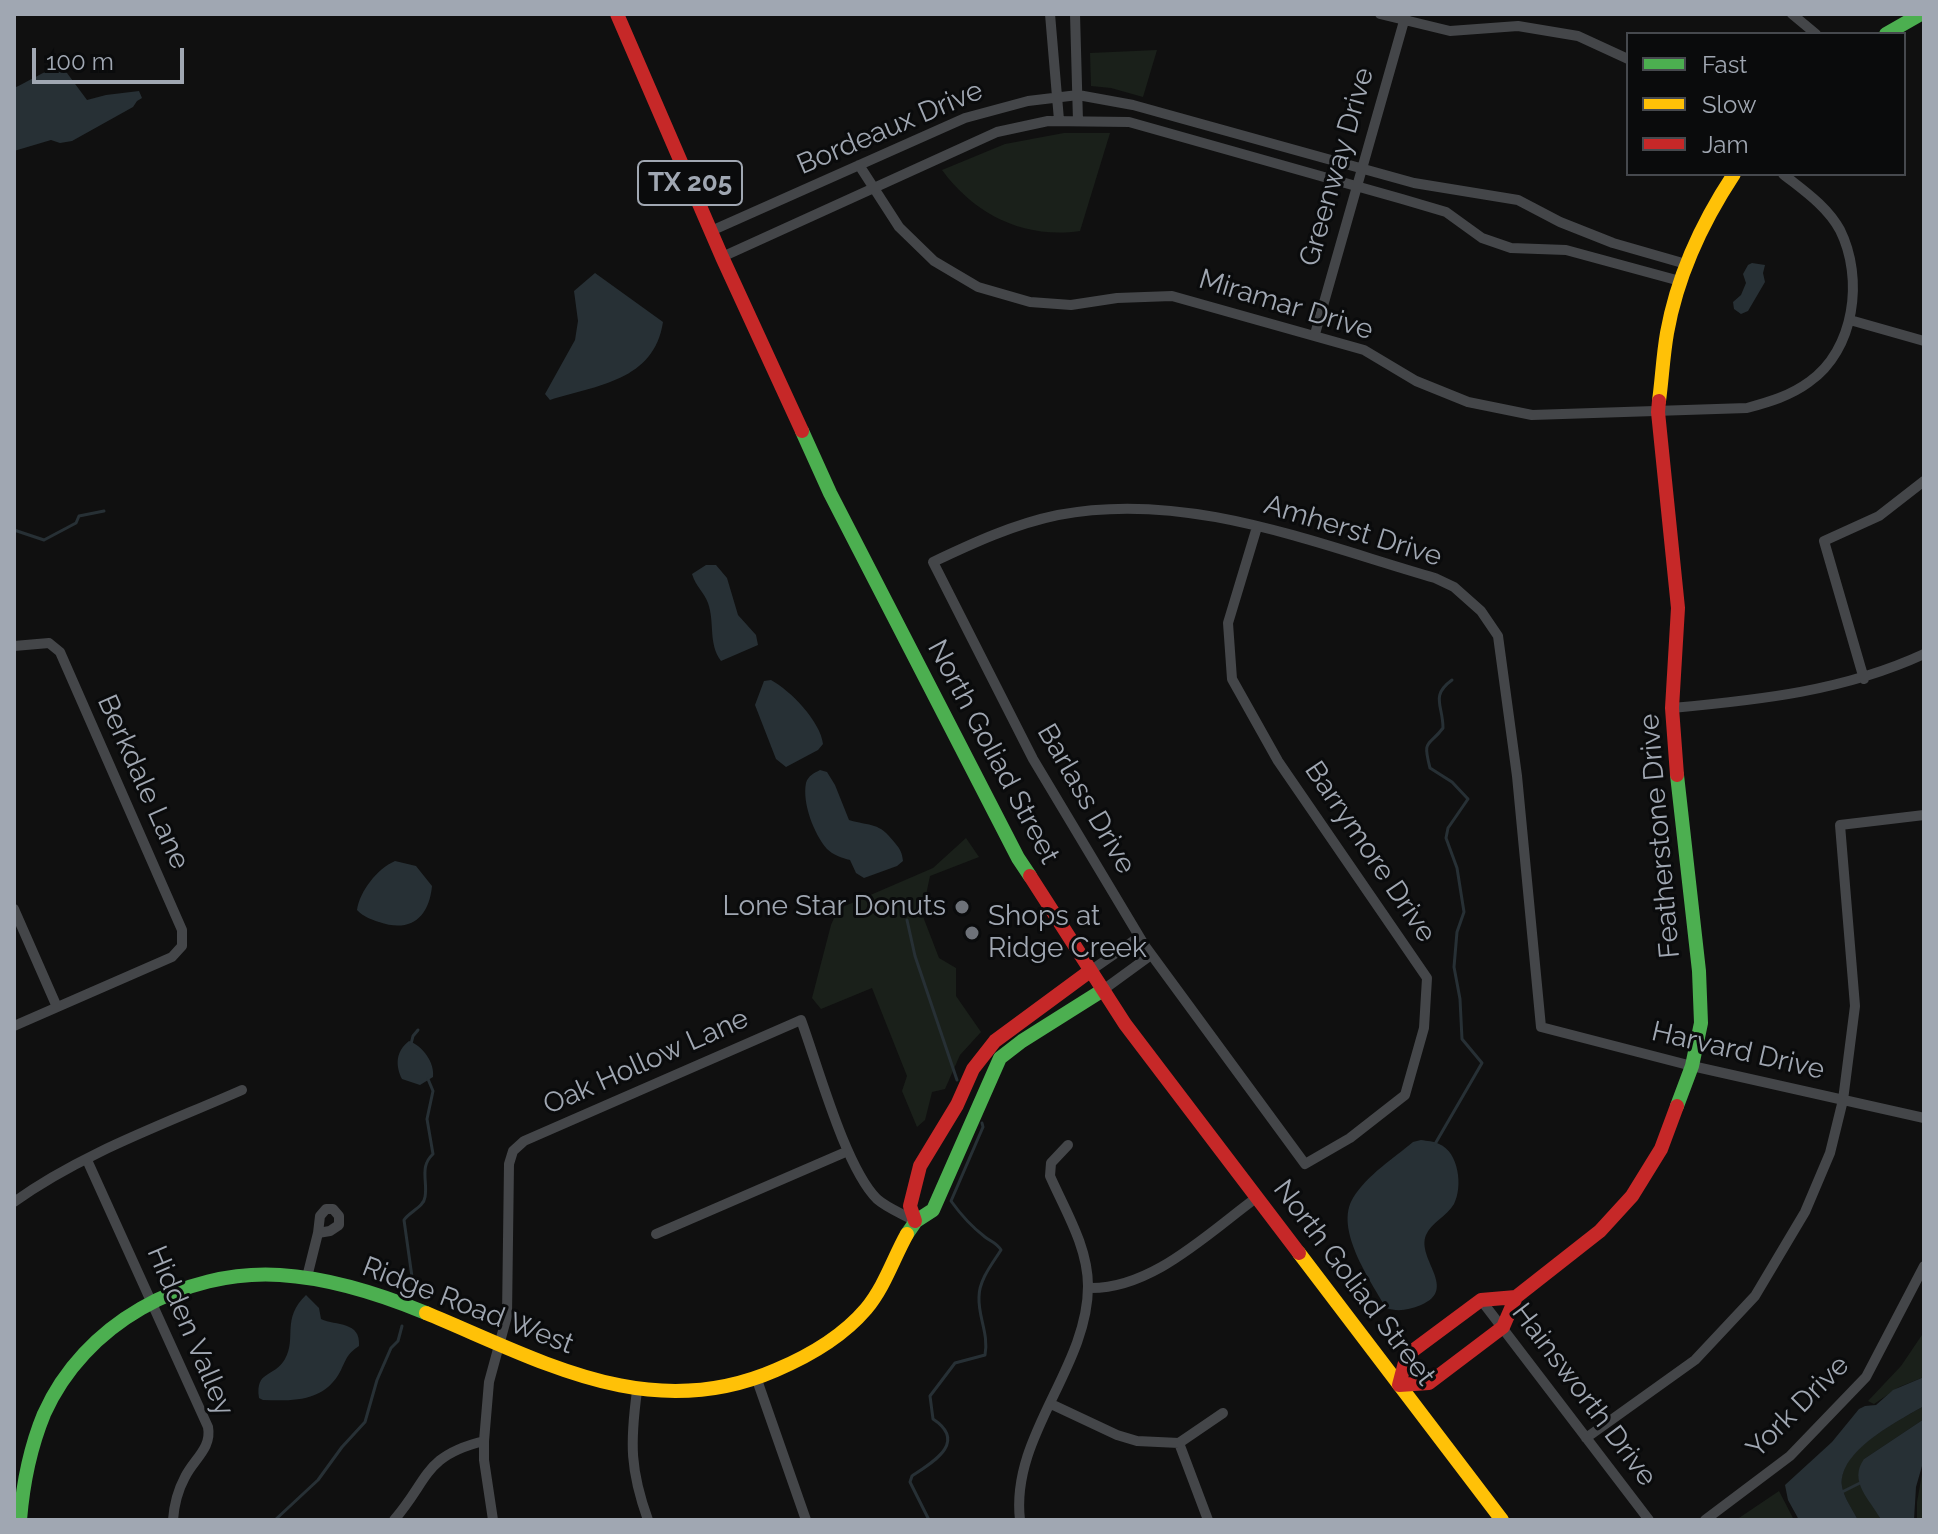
<!DOCTYPE html>
<html>
<head>
<meta charset="utf-8">
<style>
	body { margin:0 }
	#map { position:relative; width:1938px; height:1534px; overflow:hidden; background:#101010; font-family:Raleway,sans-serif }
	canvas { display:block }
	.frame { position:absolute; inset:0; border:16px solid #a0a7b2; pointer-events:none }
	.legend { position:absolute; left:1626px; top:32px; width:280px; height:144px; box-sizing:border-box; background:#0a0b0c; border:2px solid #46494e; margin:0; padding:10px 14px; list-style:none; font-size:24px; color:#a0a7b2 }
	.legend li { display:flex; align-items:center; gap:16px; height:40px }
	.legend b { width:40px; border:2px solid #46494e }
	.scale { position:absolute; left:32px; top:48px; width:152px; height:36px; box-sizing:border-box; border:4px solid #a0a7b2; border-top:0; padding-left:10px; font-size:24px; line-height:28px; white-space:nowrap; color:#a0a7b2; -webkit-text-stroke:6px #0a0b0c; paint-order:stroke }
</style>
</head>
<body>
<div id="map">
<canvas width="1938" height="1534"></canvas>
<div class="frame"></div>
<ul class="legend">
<li><b style="height:10px;background:#4caf50"></b>Fast</li>
<li><b style="height:10px;background:#ffc107"></b>Slow</li>
<li><b style="height:10px;background:#c62828"></b>Jam</li>
</ul>
<div class="scale">100 m</div>
</div>
<script>
const ctx = document.querySelector('canvas').getContext('2d');
ctx.lineJoin = 'round';
function fillPath(path, color) {
  ctx.fillStyle = color;
  ctx.fill(path, 'evenodd');
}
function strokePath(path, color, width, dash) {
  ctx.strokeStyle = color;
  ctx.lineWidth = width;
  ctx.lineCap = dash ? 'butt' : 'round';
  ctx.setLineDash(dash || []);
  ctx.stroke(path);
}
function drawText(font, color, halo, rows, align = 'center') {
  ctx.font = font + ' Raleway,sans-serif';
  ctx.lineWidth = 6;
  ctx.setLineDash([]);
  ctx.textBaseline = 'middle';
  ctx.strokeStyle = halo;
  ctx.fillStyle = color;
  for (const [text, x, y, turn = 0] of rows) {
    ctx.save();
    ctx.translate(x, y);
    ctx.rotate((+turn || 0) * Math.PI / 180);
    ctx.textAlign = isNaN(turn) ? turn : align;
    if (halo) ctx.strokeText(text, 0, 0);
    ctx.fillText(text, 0, 0);
    ctx.restore();
  }
}
fillPath(new Path2D(`
	M1157,50L1143,97L1111,88L1091,86L1090,53Z
	M1064,133H1110L1080,231C1024,239 975,215 942,170L1005,144Z
	M966,838L979,857L930,876L922,914L939,958L956,968V996L981,1032L960,1055L945,1089L932,1092L925,1120L917,1127L902,1091L907,1076L872,988L821,1009L812,998L831,925L838,909L933,868Z
	M1924,1332V1377L1899,1387L1874,1404L1868,1401L1901,1366Z
	M1924,1406V1419L1864,1459L1880,1520H1858C1852,1509 1844,1498 1842,1486C1837,1451 1898,1421 1924,1406Z
	M1924,1463V1520H1917V1502Z
	M1779,1491L1794,1520H1736Z`), '#1a201a');
fillPath(new Path2D(`
	M59,67L67,73L87,100L106,95L139,91L142,98L137,101L133,107L72,141L60,143L51,140L14,151V88C30,81 43,71 59,67Z
	M1752,263L1765,265L1763,273L1765,282L1748,311L1741,314L1734,309L1733,302L1741,295L1746,283L1743,274L1748,265Z
	M595,273L663,322C654,381 597,385 550,400L545,394L575,340L578,321L574,291Z
	M706,565H716L727,578L738,615L756,635L758,645L721,661C708,643 715,623 708,603C704,592 696,587 692,574Z
	M771,680C790,690 821,722 823,744L818,750L786,767L776,759L755,705L764,681Z
	M820,770L827,772L835,785L849,820C872,827 878,821 895,843C900,849 902,852 903,861L897,866L864,878L856,873L850,860C842,858 833,855 827,849C814,834 802,803 806,783C808,776 814,773 820,770Z
	M395,861L416,866L432,886C429,918 410,933 379,922C370,919 364,917 357,910C360,891 377,869 395,861Z
	M409,1041C423,1046 435,1063 433,1077L420,1085L402,1079C395,1065 396,1051 409,1041Z
	M1421,1140C1427,1141 1434,1141 1439,1144C1459,1152 1463,1187 1454,1204C1447,1216 1431,1223 1426,1235C1416,1259 1459,1289 1421,1305C1408,1310 1398,1312 1386,1308C1370,1280 1334,1229 1353,1198C1367,1175 1394,1158 1413,1142Z
	M306,1295L319,1308L321,1319C336,1326 361,1321 359,1346C347,1354 347,1358 341,1370C325,1402 294,1401 263,1400L259,1398C255,1370 274,1378 285,1359C297,1338 281,1319 306,1295Z
	M1924,1377V1406C1898,1421 1838,1451 1842,1486C1844,1498 1853,1510 1858,1520H1799L1788,1500L1785,1485L1832,1442L1859,1409L1865,1406L1876,1405L1893,1390Z
	M1924,1419V1459L1916,1487L1914,1520H1881C1870,1499 1848,1482 1864,1459Z`), '#273035');
strokePath(new Path2D(`
	M14,530L44,540L76,523L79,516L104,511
	M907,920L915,956L957,1080
	M411,1044L413,1036L418,1030
	M1435,1144L1482,1063L1462,1039L1460,999L1454,967L1457,932L1464,912L1457,868L1446,838L1448,828L1468,799L1452,782L1430,768C1422,738 1429,747 1443,728C1443,705 1430,696 1452,680
	M413,1284L404,1220C409,1212 424,1207 425,1197C428,1181 419,1167 433,1154L427,1119L433,1091L428,1079
	M1842,1492L1860,1483
	M275,1520L318,1480L342,1447L365,1422L377,1380L391,1348L398,1341L402,1326
	M929,1520L910,1482L912,1476C933,1462 968,1442 933,1419L930,1396L955,1363L985,1355C989,1334 978,1317 979,1297C979,1280 992,1264 1001,1250C997,1243 992,1242 985,1237C972,1227 961,1215 951,1201L983,1127L982,1123`), '#273035', 3);
strokePath(new Path2D(`
	M1050,14L1059,120
	M1075,14L1078,121
	M1380,14L1450,31L1518,26L1578,36L1628,59
	M1792,14L1816,34
	M859,165L899,227L934,261L978,287L1030,302L1071,305L1117,298L1172,296L1364,350L1416,381L1468,402L1532,415L1747,408C1769,402 1790,396 1809,382C1855,350 1864,278 1840,230C1827,206 1803,190 1783,174
	M711,231L965,118L1028,101L1078,95L1133,105L1414,183L1518,200L1560,222L1613,243L1686,264
	M722,257L997,132L1048,121L1129,122L1402,199L1446,212L1482,238L1511,248L1566,250L1680,281
	M1850,320L1924,341
	M1315,334L1406,14
	M1257,527L1228,623L1232,679L1278,761L1427,978L1424,1028L1405,1095L1350,1138L1305,1164L1145,946L1033,759L933,562C973,543 1014,524 1058,515C1187,490 1313,543 1435,578L1454,587L1481,611L1498,636L1517,776L1541,1027L1692,1066L1924,1118
	M14,646L49,643L60,652L182,930V946L172,957L14,1026
	M1864,679L1824,541L1879,516L1924,481
	M1672,708C1759,700 1844,691 1924,654
	M14,909L57,1007
	M1090,971L1139,937
	M1103,990L1151,955
	M87,1160L208,1427C212,1448 194,1459 185,1477C178,1490 174,1506 173,1520
	M14,1202C82,1153 165,1124 242,1090
	M326,1209H333L339,1216V1225L330,1231L318,1233L320,1216Z
	M656,1234L848,1151
	M307,1277L318,1233
	M1088,1288C1151,1290 1207,1234 1256,1198
	M1481,1300L1649,1520
	M757,1380L806,1520
	M637,1391C630,1443 630,1470 648,1520
	M1051,1404L1117,1435L1137,1441L1179,1443L1223,1413
	M1586,1438L1695,1360L1755,1296L1805,1212L1830,1153L1843,1100L1855,1006L1840,825L1924,815
	M1179,1443L1208,1520
	M394,1520C429,1480 423,1456 484,1441
	M493,1520L484,1460V1441L489,1382L507,1316L509,1164L513,1151L524,1141L801,1020C818,1066 845,1167 877,1199C887,1208 903,1214 915,1221
	M1020,1520C1010,1436 1088,1368 1088,1286C1088,1247 1065,1210 1050,1176L1051,1163L1068,1145
	M1705,1520L1790,1456L1866,1377L1924,1266`), '#444649', 10);
strokePath(new Path2D(`
	M1886,34L1921,14
	M802,431L830,493L1018,858L1030,876
	M1677,1106L1692,1066L1701,1023L1699,971L1677,775
	M907,1234L916,1221L933,1210L1000,1058L1022,1041L1103,990
	M20,1520C23,1483 30,1448 44,1414C84,1324 184,1269 280,1275C331,1278 380,1294 426,1313`), '#4caf50', 14);
strokePath(new Path2D(`
	M1659,401C1662,379 1663,356 1667,333C1677,277 1703,221 1734,174
	M1299,1253L1502,1520
	M426,1313C542,1361 650,1425 776,1370C809,1356 843,1336 866,1309C885,1286 893,1259 907,1234`), '#ffc107', 14);
strokePath(new Path2D(`
	M617,14L722,257L802,431
	M1659,401L1658,412L1678,608L1672,708L1677,775
	M1030,876L1125,1024L1299,1253
	M915,1221L910,1206L920,1166L957,1105L973,1069L995,1041L1090,971
	M1516,1297L1503,1327L1429,1383L1399,1385L1407,1355L1481,1300L1516,1297L1600,1231L1632,1196L1661,1149L1677,1106`), '#c62828', 14);
for (const [x, y, r, color] of [
	[962,907,8,"#6e7279"],
	[972,933,8,"#6e7279"]
]) {
  const dot = new Path2D();
  dot.arc(x, y, r, 0, 2 * Math.PI);
  ctx.fillStyle = color;
  ctx.fill(dot);
  strokePath(dot, '#0a0b0c', 3);
}
for (const [x, y, w] of [
	[690,183,104]
]) {
  const box = new Path2D();
  box.roundRect(x - w / 2, y - 22, w, 44, 6);
  ctx.fillStyle = '#0a0b0c';
  ctx.fill(box);
  strokePath(box, '#a0a7b2', 2);
}
drawText('bold 26px', '#a0a7b2', null, [
	["TX 205",690,183]
]);
drawText('28px', '#a0a7b2', '#0a0b0c', [
	["Bordeaux Drive",890,128,-23],
	["Greenway Drive",1337,167,-74],
	["Miramar Drive",1286,305,17],
	["Amherst Drive",1353,531,17],
	["North Goliad Street",993,752,62],
	["Berkdale Lane",143,782,66],
	["Barlass Drive",1086,799,60],
	["Featherstone Drive",1660,836,-95],
	["Barrymore Drive",1370,852,56],
	["Harvard Drive",1738,1051,13],
	["Oak Hollow Lane",646,1062,-24],
	["North Goliad Street",1354,1283,53],
	["Ridge Road West",468,1306,21],
	["Hidden Valley",190,1331,67],
	["Hainsworth Drive",1584,1395,53],
	["York Drive",1798,1407,-45]
]);
drawText('28px', '#a0a7b2', '#0a0b0c', [
	["Lone Star Donuts",946,907],
	["Shops at",988,917,"left"],
	["Ridge Creek",988,949,"left"]
], 'right');
</script>
</body>
</html>
